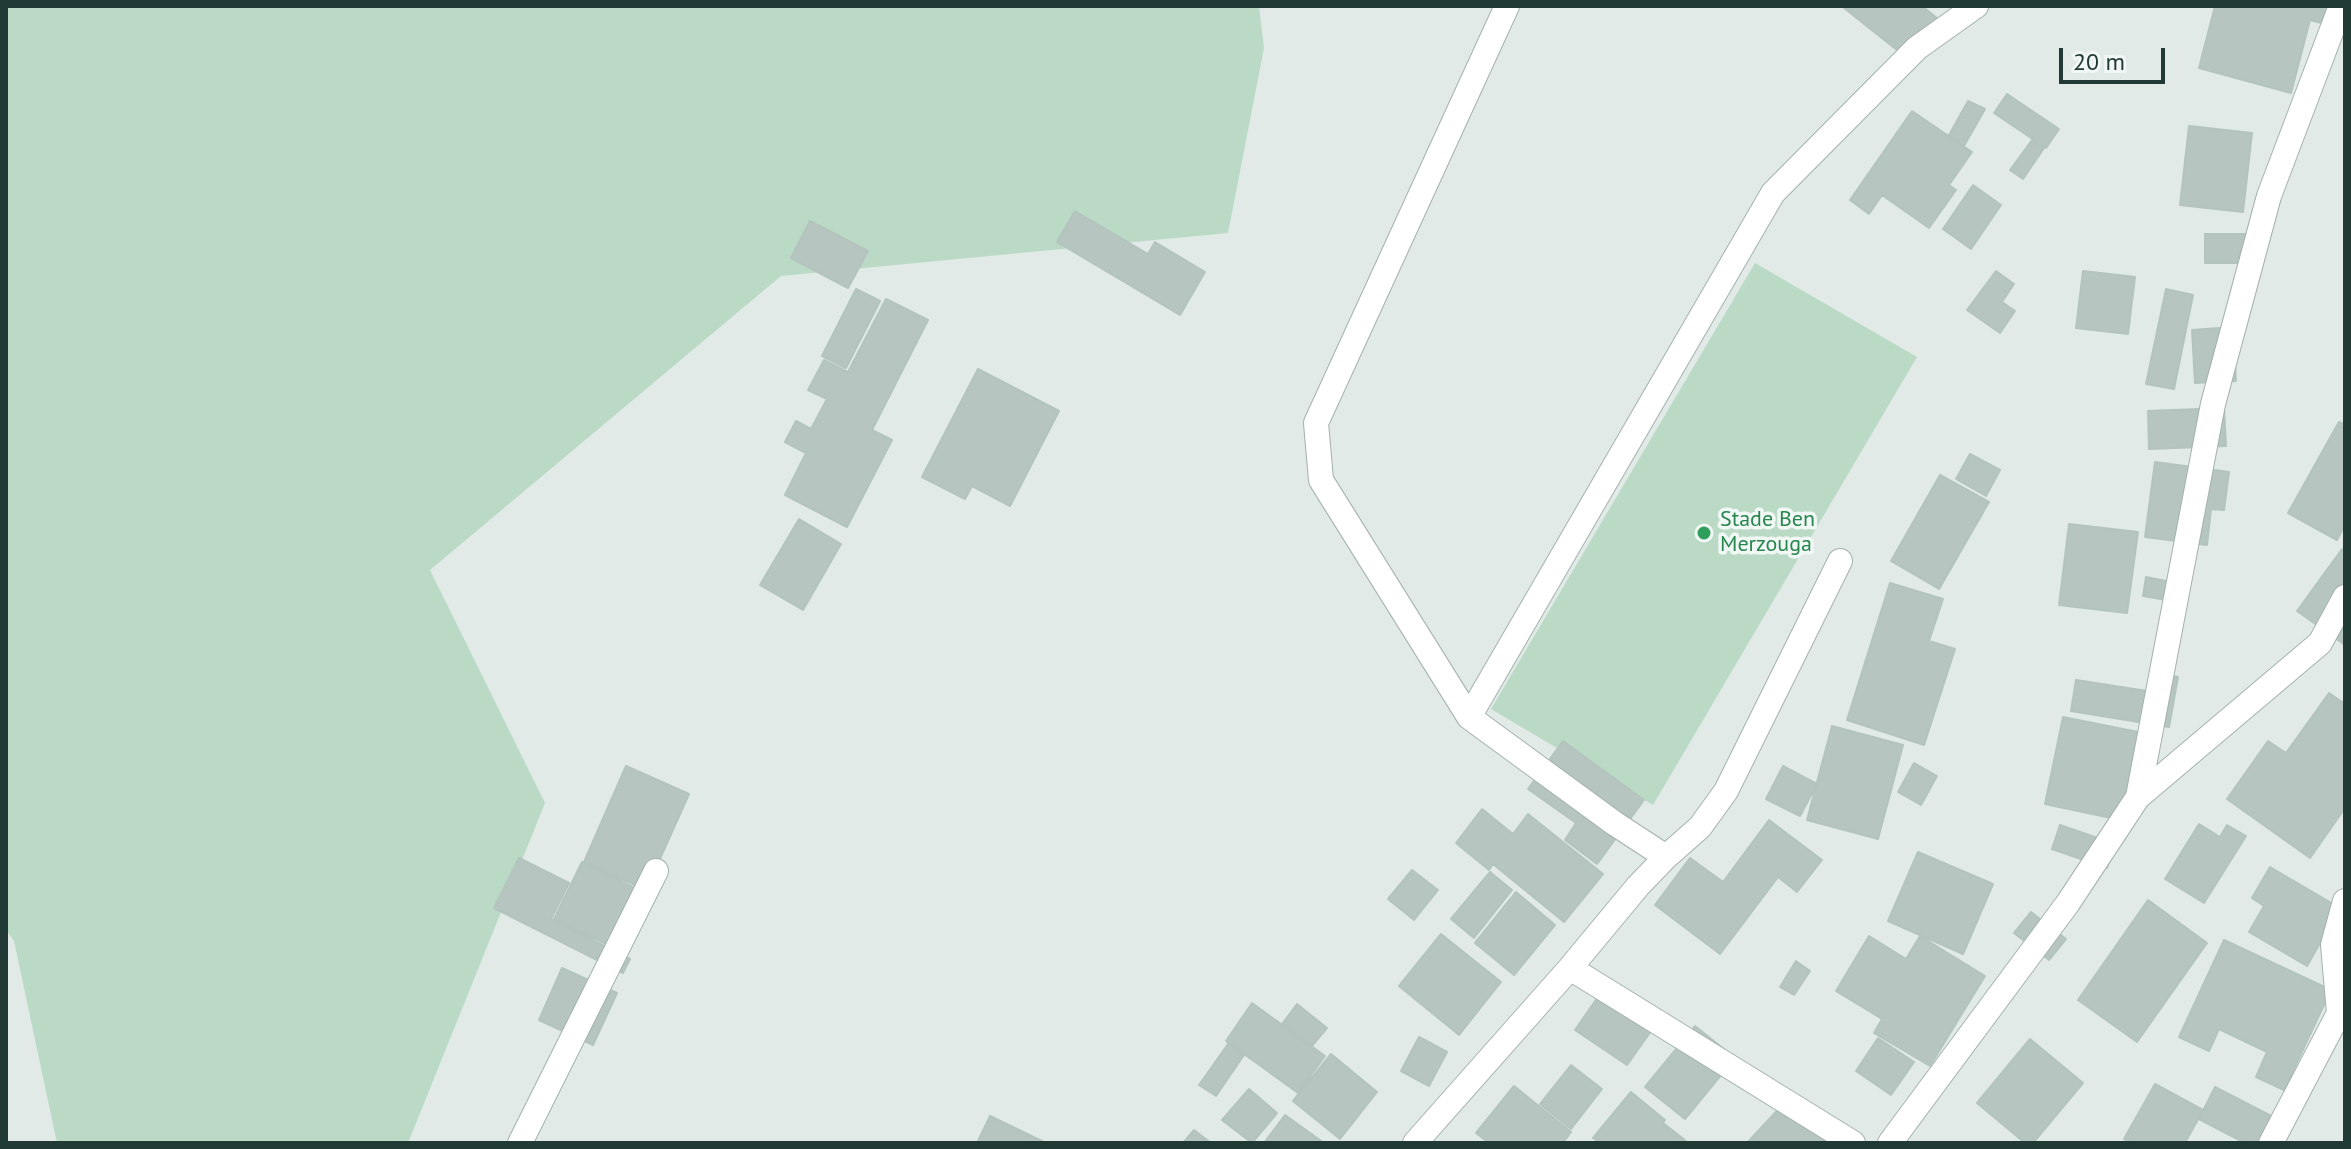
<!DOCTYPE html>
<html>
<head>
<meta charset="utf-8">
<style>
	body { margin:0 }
	#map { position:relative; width:2351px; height:1149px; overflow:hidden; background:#e1eae7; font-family:"PT Sans",sans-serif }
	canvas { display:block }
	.frame { position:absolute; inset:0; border:8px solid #223a35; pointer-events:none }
	.scale { position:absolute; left:2059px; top:48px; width:106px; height:36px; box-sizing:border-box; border:4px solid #223a35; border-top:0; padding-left:10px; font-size:24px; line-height:28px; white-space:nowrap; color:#223a35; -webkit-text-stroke:6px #f1f7f5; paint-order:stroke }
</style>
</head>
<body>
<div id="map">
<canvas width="2351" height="1149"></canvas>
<div class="frame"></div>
<div class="scale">20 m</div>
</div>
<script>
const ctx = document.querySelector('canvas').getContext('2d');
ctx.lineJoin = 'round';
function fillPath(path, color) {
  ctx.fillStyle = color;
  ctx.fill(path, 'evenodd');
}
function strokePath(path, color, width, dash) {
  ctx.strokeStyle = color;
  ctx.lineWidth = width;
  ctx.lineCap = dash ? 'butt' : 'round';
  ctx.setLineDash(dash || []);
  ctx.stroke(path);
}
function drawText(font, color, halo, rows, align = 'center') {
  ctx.font = font + ' "PT Sans",sans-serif';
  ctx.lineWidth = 7;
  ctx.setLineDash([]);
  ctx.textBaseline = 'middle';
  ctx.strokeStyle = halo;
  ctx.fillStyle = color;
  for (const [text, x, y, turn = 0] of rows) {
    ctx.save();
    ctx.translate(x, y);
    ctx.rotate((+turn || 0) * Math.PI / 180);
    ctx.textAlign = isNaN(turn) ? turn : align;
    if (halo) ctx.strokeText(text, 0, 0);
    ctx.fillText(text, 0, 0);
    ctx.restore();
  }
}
fillPath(new Path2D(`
	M6,6H1259L1264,48L1228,233L781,276L430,570L545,803L408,1143H57L14,941L6,930Z
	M1755,263L1917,357L1653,805L1491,709Z`), '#bbdac6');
const building = new Path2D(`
	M1846,6H1922L1938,19L1907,58L1844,8Z
	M2215,6L2243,7L2345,6L2341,28L2310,20L2291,93L2199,68Z
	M2007,94L2059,129L2046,148L1994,113Z
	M1968,101L1985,109L1964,146L1948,137Z
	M1912,111L1972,152L1949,185L1956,190L1929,228L1882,195L1869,214L1850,200Z
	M2189,126L2252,133L2243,212L2180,205Z
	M2032,140L2044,148L2023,179L2010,170Z
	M1973,185L2001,205L1971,249L1943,229Z
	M1075,211L1148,254L1155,242L1205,272L1180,315L1057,242Z
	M810,221L868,251L848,288L791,258Z
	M2205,234H2253V263H2205Z
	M1996,271L2014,284L2002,302L2015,311L2000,333L1967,310Z
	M2083,271L2135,277L2128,334L2076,328Z
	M856,289L880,301L846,368L822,356Z
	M2166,289L2193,295L2174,389L2146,384Z
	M886,299L928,320L872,430L892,440L847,527L785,495L806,453L785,442L796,421L811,429L827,399L808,390L824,360L848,372Z
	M2233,327L2236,381L2195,383L2192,330Z
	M978,369L1059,411L1010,506L972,486L965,499L922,477Z
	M2224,408L2226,446L2149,449L2148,411Z
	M2339,422L2345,425V525L2337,540L2288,513Z
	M1970,454L2000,470L1986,496L1956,479Z
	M2155,462L2229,472L2224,510L2211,509L2207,545L2145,537Z
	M1940,475L1989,502L1939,589L1891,561Z
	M799,519L841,544L803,610L760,585Z
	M2069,524L2138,532L2127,613L2059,605Z
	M2342,549L2345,551V645L2297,611Z
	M2146,577L2181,584L2178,602L2143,596Z
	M1890,583L1943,599L1929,641L1955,649L1924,745L1847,720Z
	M2151,672L2178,677L2169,727L2071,711L2076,680L2147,691Z
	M2329,693L2345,704V808L2310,858L2227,799L2268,741L2286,753Z
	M2063,717L2153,735L2135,823L2045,804Z
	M1832,726L1903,745L1878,839L1807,820Z
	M1563,741L1644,800L1597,864L1565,840L1576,823L1528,789Z
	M1914,763L1937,776L1921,805L1898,792Z
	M626,766L689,794L646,890L584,862Z
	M1783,766L1817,784L1800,816L1766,799Z
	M1482,809L1513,834L1528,814L1603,874L1564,922L1493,864L1489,870L1456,843Z
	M1769,820L1822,860L1797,892L1778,877L1720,954L1655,905L1690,858L1723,882Z
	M2199,824L2220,837L2227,825L2246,836L2204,903L2165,879Z
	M2060,825L2115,844L2107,868L2052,849Z
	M1918,852L1993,884L1963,954L1888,921Z
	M519,858L569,883L551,919L630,959L623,973L494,908Z
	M582,862L655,898L627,954L554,919Z
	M2270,867L2340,908L2307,966L2249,932L2264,906L2252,898Z
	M1412,870L1438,890L1414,920L1388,899Z
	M1490,872L1512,890L1474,938L1451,919Z
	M1516,892L1555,925L1514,975L1475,943Z
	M2148,900L2207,943L2137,1042L2078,1000Z
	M2031,912L2066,939L2049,960L2014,933Z
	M1441,934L1501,982L1459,1035L1399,986Z
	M1869,936L1906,959L1920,936L1985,976L1930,1066L1874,1033L1882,1019L1836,991Z
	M2224,940L2331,990L2284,1090L2256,1077L2267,1052L2219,1029L2209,1051L2179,1037Z
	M1796,961L1810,971L1794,995L1780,987Z
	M562,968L617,993L593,1045L539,1020Z
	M1609,981L1661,1017L1627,1065L1575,1030Z
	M1252,1003L1325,1056L1298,1093L1226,1041Z
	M1297,1004L1327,1028L1311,1047L1282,1024Z
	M1695,1026L1735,1058L1685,1119L1645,1087Z
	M1419,1037L1447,1052L1429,1086L1401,1071Z
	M1878,1038L1914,1062L1891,1095L1856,1071Z
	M2030,1039L2083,1083L2033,1143H2025L1977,1103Z
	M1228,1044L1244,1055L1216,1096L1199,1085Z
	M1331,1054L1377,1092L1340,1139L1293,1101Z
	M1571,1065L1602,1089L1571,1129L1540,1104Z
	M2155,1084L2203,1110L2185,1143H2132L2124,1139Z
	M1514,1086L1571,1132L1563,1143H1489L1476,1133Z
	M2215,1087L2275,1118L2262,1143H2245L2199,1119Z
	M1249,1089L1277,1113L1252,1143L1222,1120Z
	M1631,1092L1665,1120L1663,1123L1686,1141L1684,1143H1600L1593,1138Z
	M1786,1101L1831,1143H1747Z
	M1285,1115L1324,1143H1264Z
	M990,1116L1046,1143H977Z
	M1194,1130L1211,1143H1183Z`);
fillPath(building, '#b6c5c0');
strokePath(building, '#b3c4be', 2);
const minor = new Path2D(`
	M1507,6L1316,423L1321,480L1469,717L1614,823L1666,857L1638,886L1570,968
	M1469,717L1773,193L1917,48L1976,6
	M2138,797L2213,404L2269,196L2341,6
	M1666,857L1700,827L1726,791L1840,561
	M520,1143L656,871
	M1415,1143L1570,968L1853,1143
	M1890,1143L2068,903L2138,797L2320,643L2345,597
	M2271,1143L2339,1013L2333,945L2345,901`);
strokePath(minor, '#a4b2ae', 26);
strokePath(minor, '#fff', 24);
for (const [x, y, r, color] of [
	[1704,533,8,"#2e9e5b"]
]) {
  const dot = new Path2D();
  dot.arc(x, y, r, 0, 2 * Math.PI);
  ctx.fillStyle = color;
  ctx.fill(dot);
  strokePath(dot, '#f1f7f5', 3);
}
drawText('22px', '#27864d', '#f1f7f5', [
	["Stade Ben",1720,520],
	["Merzouga",1720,545]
], 'left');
</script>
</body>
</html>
